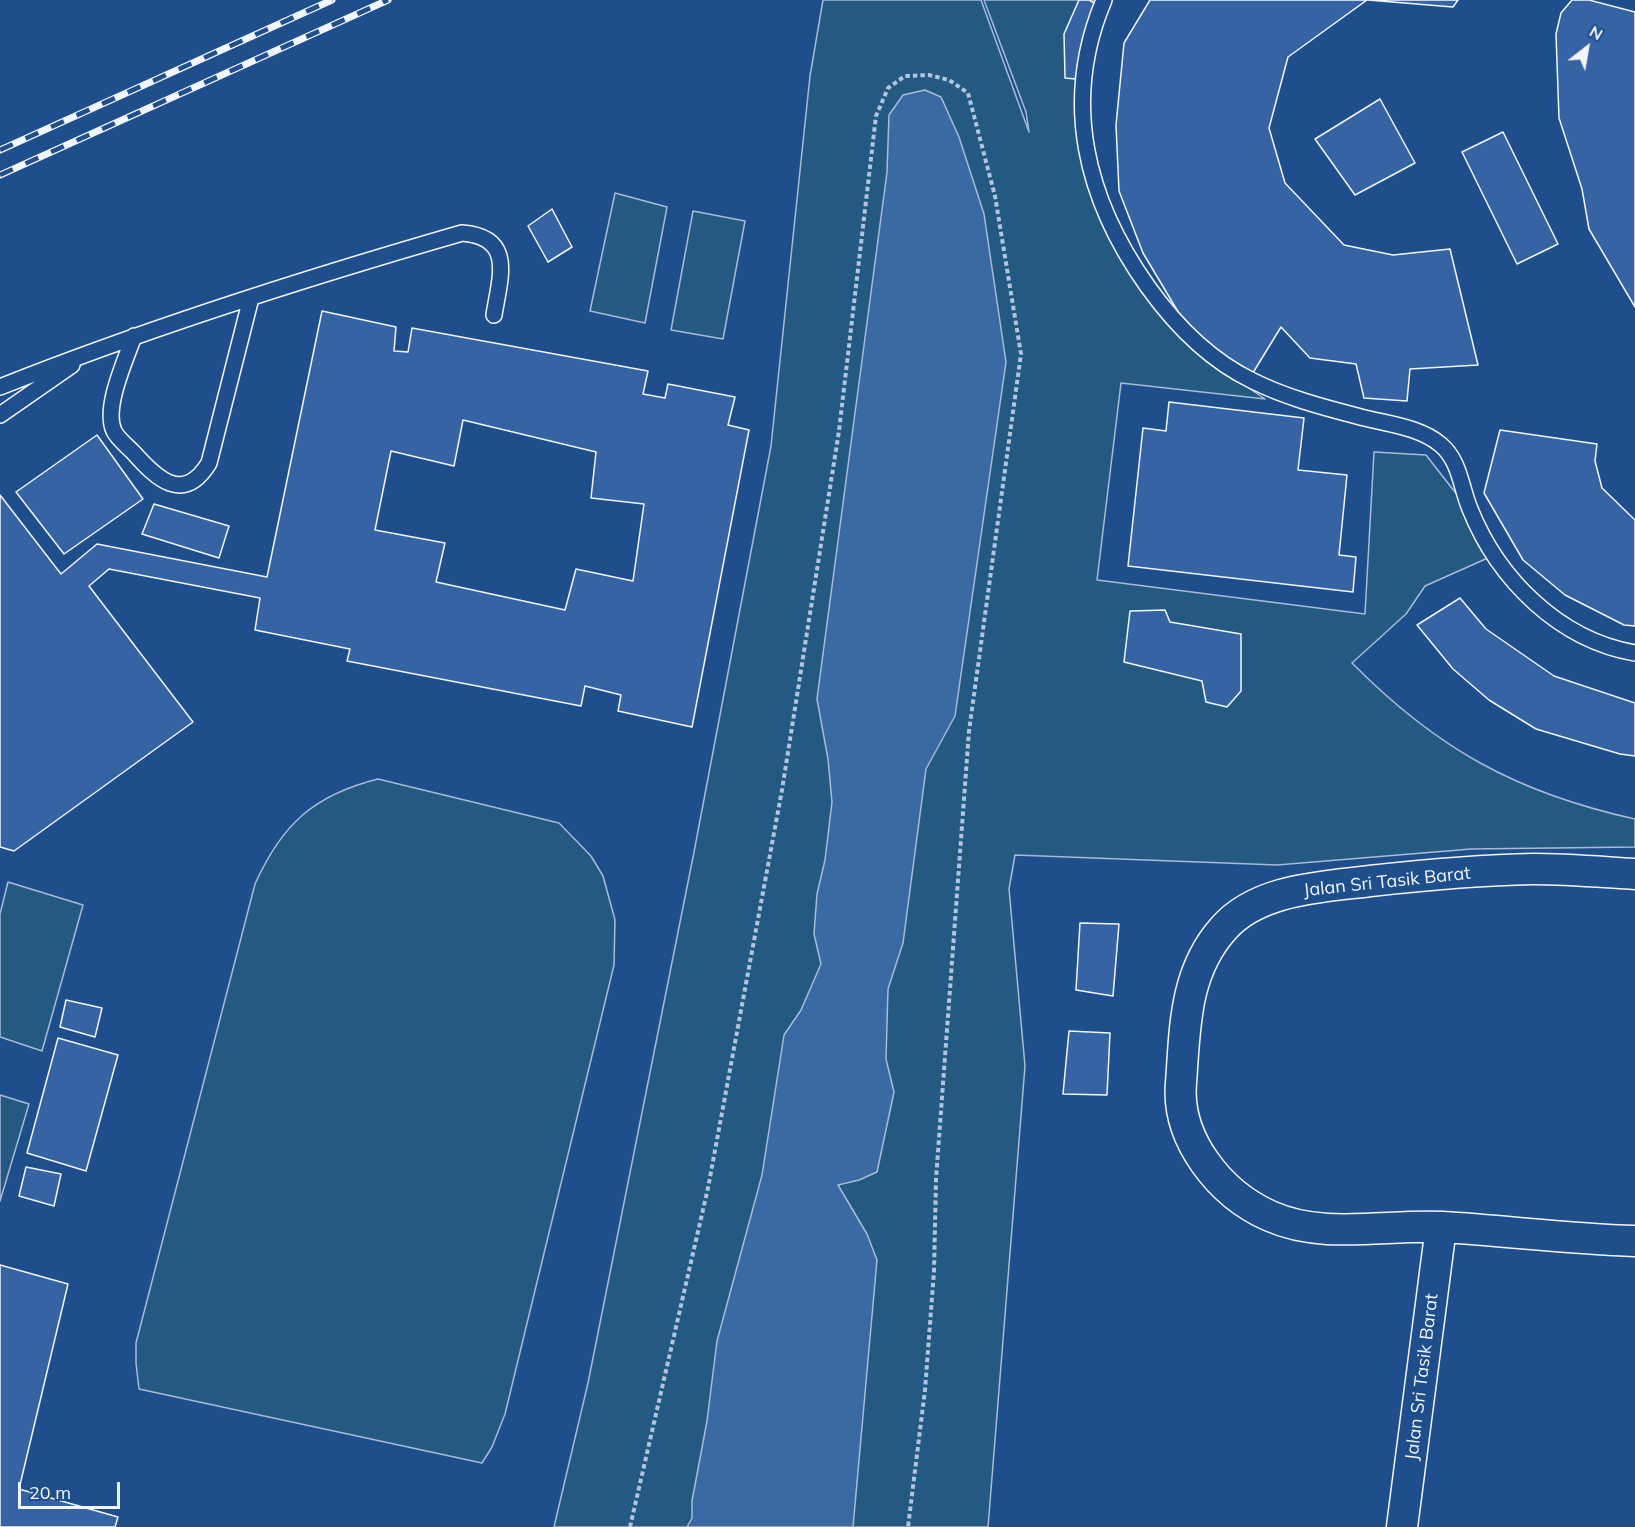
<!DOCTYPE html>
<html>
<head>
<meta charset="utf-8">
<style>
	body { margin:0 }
	#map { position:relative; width:1635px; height:1527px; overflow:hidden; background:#1f4e8c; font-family:Mulish,sans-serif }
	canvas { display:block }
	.north { position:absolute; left:1557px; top:18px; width:60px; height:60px; -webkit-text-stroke:4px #1f4e8c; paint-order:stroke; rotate:31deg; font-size:16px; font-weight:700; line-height:24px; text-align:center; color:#f2f6ff }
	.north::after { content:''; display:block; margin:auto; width:21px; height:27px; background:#f2f6ff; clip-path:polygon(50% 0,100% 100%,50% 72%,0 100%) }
	.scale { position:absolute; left:18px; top:1482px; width:102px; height:27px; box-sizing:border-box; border:3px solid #f2f6ff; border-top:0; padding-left:8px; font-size:18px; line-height:21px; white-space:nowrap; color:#f2f6ff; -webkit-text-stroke:4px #1f4e8c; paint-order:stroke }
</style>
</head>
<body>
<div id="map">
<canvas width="1635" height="1527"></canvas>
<div class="north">N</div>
<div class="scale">20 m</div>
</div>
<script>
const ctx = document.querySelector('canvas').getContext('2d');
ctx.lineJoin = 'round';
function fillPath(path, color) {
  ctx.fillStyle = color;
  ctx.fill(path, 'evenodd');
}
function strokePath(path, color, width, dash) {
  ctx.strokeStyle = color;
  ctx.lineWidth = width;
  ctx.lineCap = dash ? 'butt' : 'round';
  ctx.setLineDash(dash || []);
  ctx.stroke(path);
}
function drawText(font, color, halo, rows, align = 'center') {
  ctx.font = font + ' Mulish,sans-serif';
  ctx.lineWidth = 4.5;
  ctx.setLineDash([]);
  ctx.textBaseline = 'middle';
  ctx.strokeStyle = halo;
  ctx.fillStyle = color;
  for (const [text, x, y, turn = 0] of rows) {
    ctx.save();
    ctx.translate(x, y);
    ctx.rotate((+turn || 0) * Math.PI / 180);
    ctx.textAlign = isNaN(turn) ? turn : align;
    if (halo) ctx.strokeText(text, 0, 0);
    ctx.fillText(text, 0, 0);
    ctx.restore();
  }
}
const green = new Path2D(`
	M823,0H981L1029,132L1026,112L984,0H1099L1086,68L1090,147L1129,258L1234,378L1265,399L1121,383L1097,580L1365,614L1374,452L1426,455L1462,501L1490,557L1425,586L1406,614L1352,663C1437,749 1517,793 1635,819V847L1471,849L1277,865L1015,855L1009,889L1025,1066L988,1527H554L588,1383L694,852L771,446L810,76Z
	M615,193L667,207L645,323L590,311Z
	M693,211L745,221L723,339L671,330Z
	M378,779L559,823L591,856L603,876L615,920L614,965L505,1414L492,1447L482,1463L139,1389L136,1363V1343L255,884C282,824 314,795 378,779Z
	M8,882L83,905L42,1051L0,1037V914Z
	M0,1095L29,1104L0,1201Z`);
fillPath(green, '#245a82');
strokePath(green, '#a8bbd7', 1.5);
const water = new Path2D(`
	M925,90L941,97L959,137L984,214L1006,362L955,716L926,769L903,943L888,989L886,1059L894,1092L877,1172L859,1180L838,1185L867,1234L877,1260L853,1527H687L692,1518V1501L707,1421L717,1341L762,1175L784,1035L801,1010L821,964L814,934L817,894L825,860L832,802L828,759L817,699L887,172L889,115L903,95Z`);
fillPath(water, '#3b69a3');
strokePath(water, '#a8bbd7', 1.5);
const building = new Path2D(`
	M1079,0H1089L1100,6L1086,80L1065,78L1064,34Z
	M1150,0H1367L1288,57L1269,128L1285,183L1344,245L1393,255L1450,249L1478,365L1410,369L1407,401L1364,398L1356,364L1310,358L1281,327L1251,376L1186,325L1143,253L1119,191L1116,125L1124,43Z
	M1368,0H1458L1453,7Z
	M1572,0H1589L1635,12V307L1589,229L1582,189L1559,118L1556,34L1561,13Z
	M1380,99L1415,163L1355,195L1315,139Z
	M1503,132L1558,244L1517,264L1462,152Z
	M552,209L572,247L548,262L528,226Z
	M322,311L396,327L394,351L408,352L412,328L648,371L643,394L665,398L668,384L735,397L728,425L749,430L692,727L618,711L621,695L585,686L581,706L347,661L350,649L255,630L260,598L109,569L89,586L193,722L14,851L0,847V495L61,574L97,544L267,577ZM463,420L596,452L591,498L644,504L633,581L576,569L565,610L436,582L445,543L375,530L391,451L454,466Z
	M1169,402L1304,418L1298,470L1347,475L1339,555L1356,557L1353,592L1128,566L1143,428L1166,431Z
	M1500,430L1597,444L1595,461L1602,488L1635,520V626L1624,625L1565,595L1523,560L1484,493Z
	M97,435L143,499L64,554L16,492Z
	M154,504L229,526L219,558L142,534Z
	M1460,598L1486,629L1554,676L1635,703V756L1620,754L1536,729L1489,700L1453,669L1417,625Z
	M1165,610L1170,622L1241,634V691L1227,707L1206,702L1202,681L1124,662L1130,611Z
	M1080,923L1119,924L1113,996L1076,990Z
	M66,1000L102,1008L95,1037L60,1027Z
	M1069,1031L1110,1033L1107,1095L1063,1094Z
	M58,1038L118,1055L86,1171L27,1153Z
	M26,1167L61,1174L54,1206L19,1196Z
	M0,1265L68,1284L19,1489L118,1517L115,1527H0Z`);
fillPath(building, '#3563a3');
strokePath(building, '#f2f6ff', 1.5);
const service = new Path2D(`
	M1104,0C1061,102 1086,200 1148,287C1176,326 1209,360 1253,381C1285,397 1322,407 1357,416C1385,424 1419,426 1441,445C1460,461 1461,488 1470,509C1498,579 1559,640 1635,653
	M134,336C126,359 103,408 114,431C117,438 127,446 133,452C156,478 183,505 209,463L251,298
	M0,387C151,327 306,278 462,233C515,237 500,277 494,315
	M0,415L72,365`);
const minor = new Path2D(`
	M1635,874C1601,872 1567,869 1533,869C1479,870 1424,875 1370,881C1322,887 1257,889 1223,929C1184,973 1185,1029 1181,1083C1176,1139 1220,1194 1270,1216C1323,1240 1387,1224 1443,1227C1507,1231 1571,1239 1635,1241
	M1402,1527L1441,1227`);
strokePath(service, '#f2f6ff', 18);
strokePath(minor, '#f2f6ff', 33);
strokePath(new Path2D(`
	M630,1527L708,1188L782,790L839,431L876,116L888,88L905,76L929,75L949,80L968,93L995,196L1021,354L969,731L936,1179L934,1271L925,1390L908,1527`), '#b3c4dc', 4, [4.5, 3]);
strokePath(service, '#1f4e8c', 15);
strokePath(minor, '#1f4e8c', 30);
const rail = new Path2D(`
	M0,150L332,0
	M0,175L388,0`);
strokePath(rail, '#f2f6ff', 7);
strokePath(rail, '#1f4e8c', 4.5, [14]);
drawText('18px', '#f2f6ff', '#1f4e8c', [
	["Jalan Sri Tasik Barat",1387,882,-6],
	["Jalan Sri Tasik Barat",1422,1377,-83]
]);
</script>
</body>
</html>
